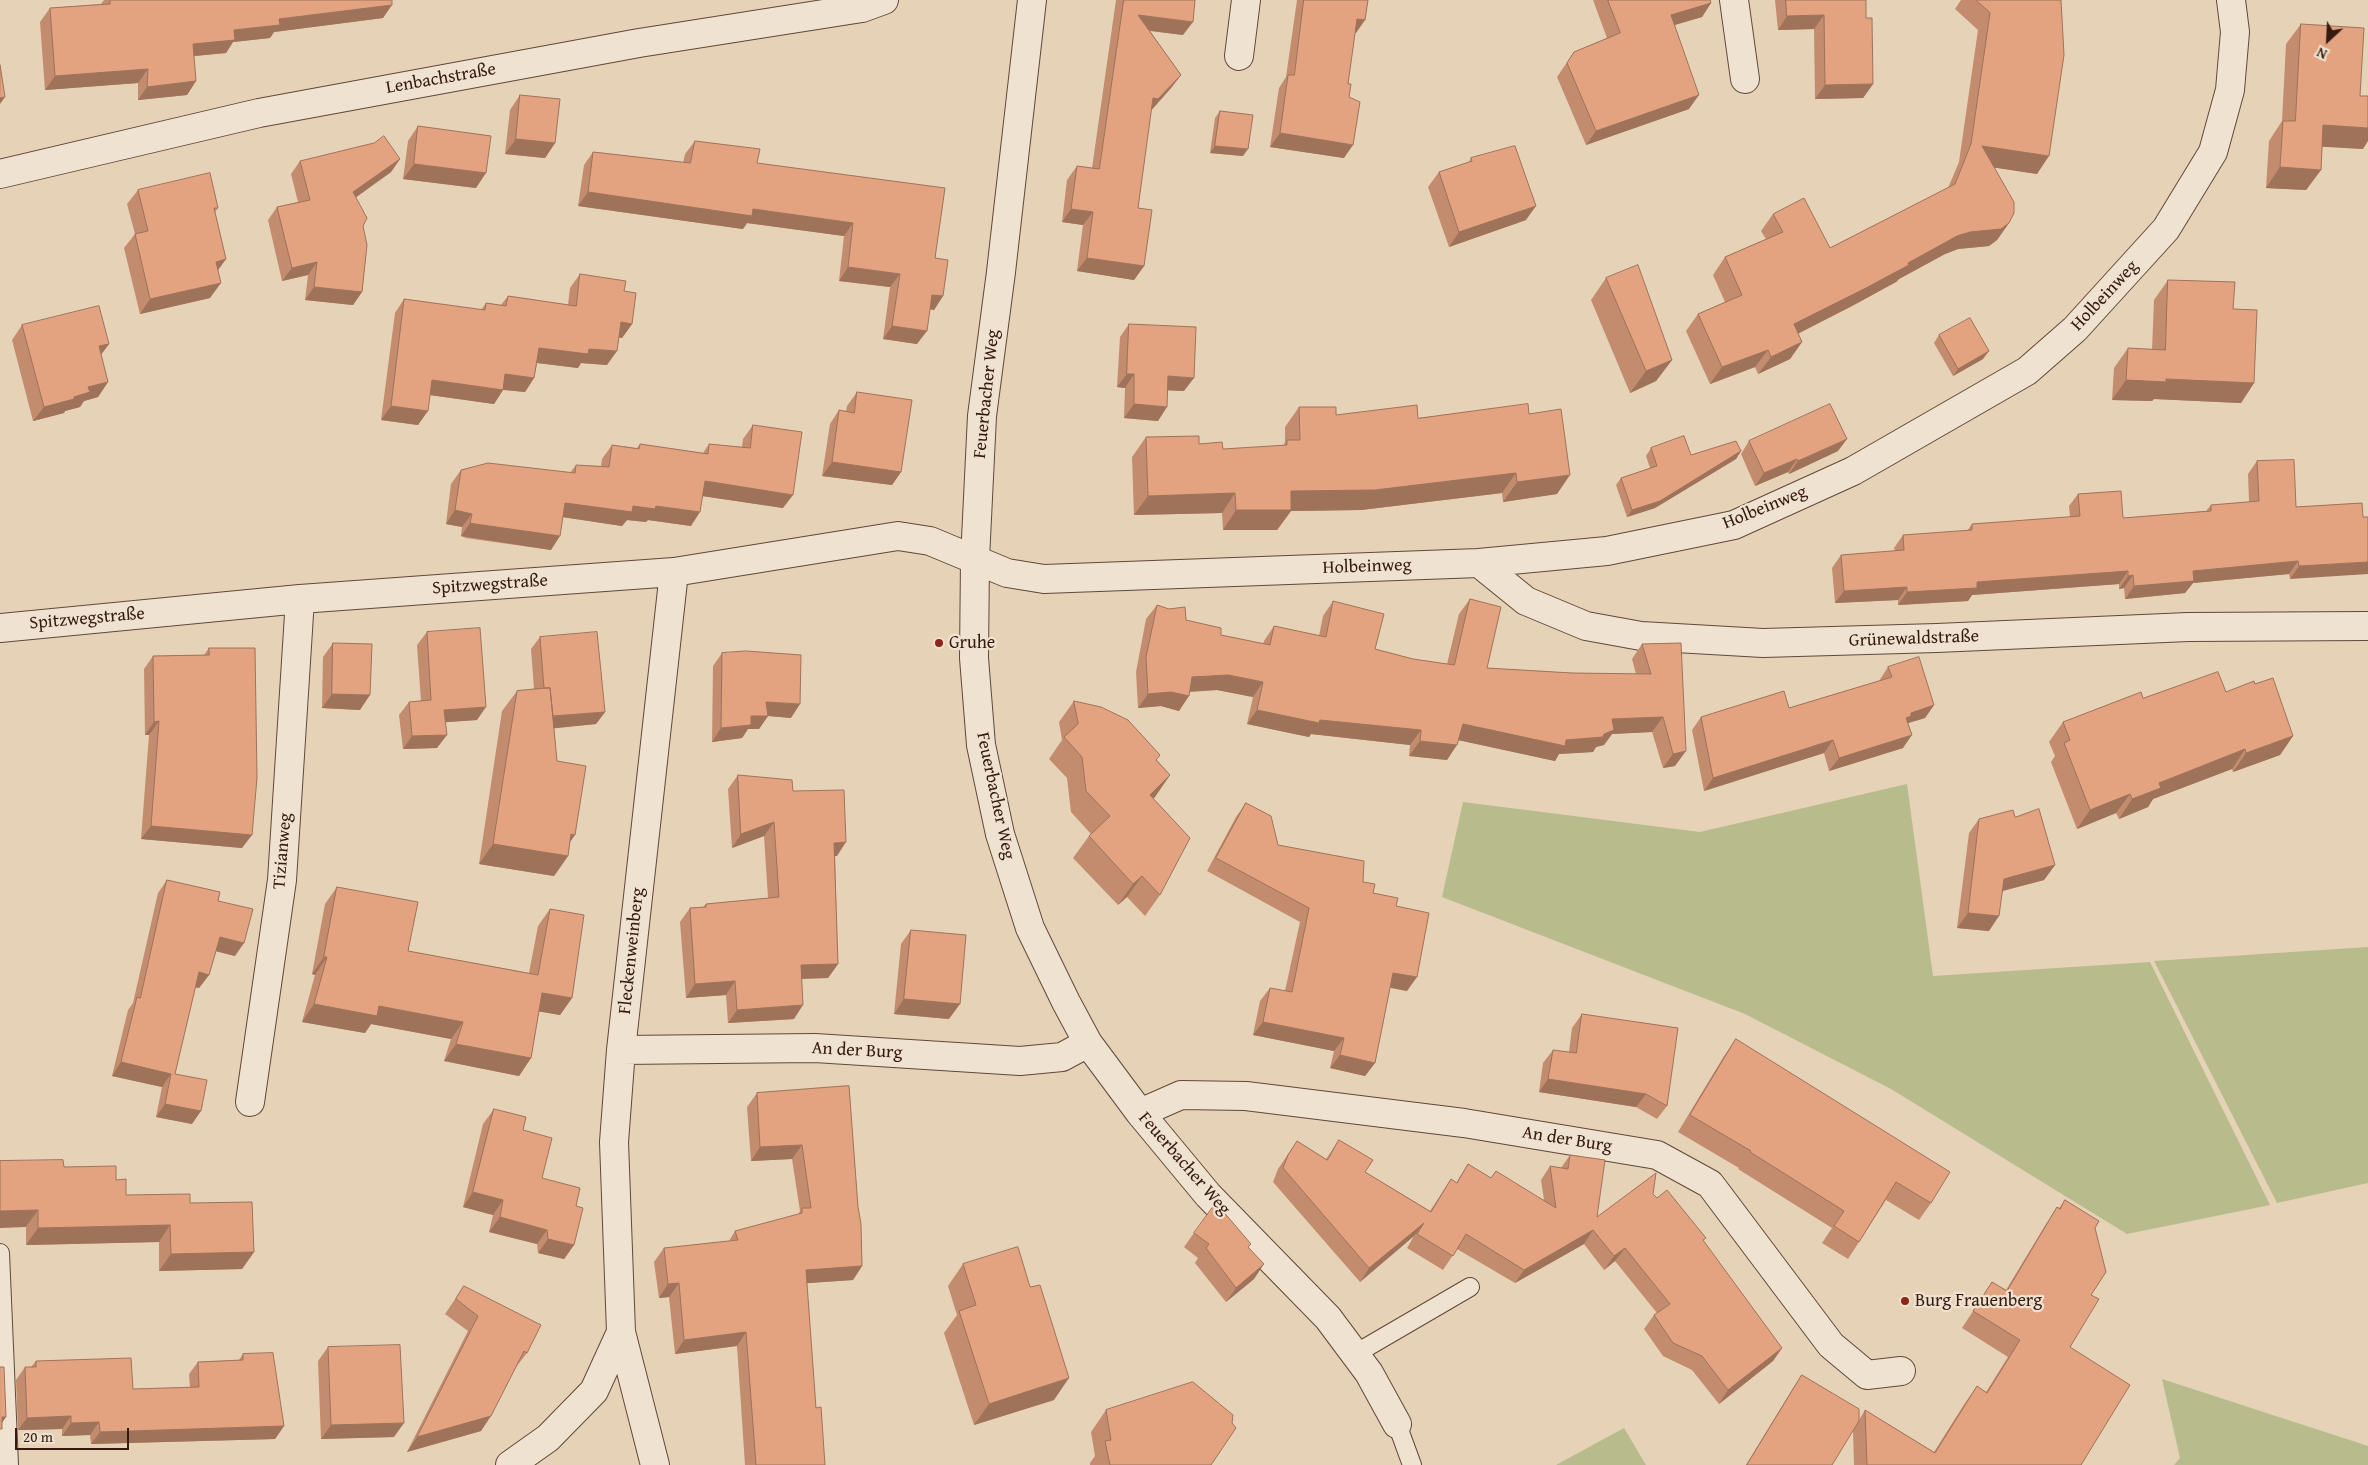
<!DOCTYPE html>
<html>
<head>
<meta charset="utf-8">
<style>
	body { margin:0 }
	#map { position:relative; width:2368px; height:1465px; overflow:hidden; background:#e6d2b7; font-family:"Gentium Book Plus",serif }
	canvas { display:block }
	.north { position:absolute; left:2303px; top:15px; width:50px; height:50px; -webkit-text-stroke:4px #efe2d0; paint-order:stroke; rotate:205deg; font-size:14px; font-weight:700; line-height:20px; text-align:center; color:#351a10 }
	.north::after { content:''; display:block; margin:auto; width:18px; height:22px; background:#351a10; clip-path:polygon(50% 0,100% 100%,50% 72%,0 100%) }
	.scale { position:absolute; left:15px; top:1428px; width:114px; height:22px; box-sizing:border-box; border:2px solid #351a10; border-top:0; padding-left:6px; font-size:15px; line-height:18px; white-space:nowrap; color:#351a10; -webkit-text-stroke:4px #efe2d0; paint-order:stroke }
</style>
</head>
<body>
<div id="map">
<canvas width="2368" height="1465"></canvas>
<div class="north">N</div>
<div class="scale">20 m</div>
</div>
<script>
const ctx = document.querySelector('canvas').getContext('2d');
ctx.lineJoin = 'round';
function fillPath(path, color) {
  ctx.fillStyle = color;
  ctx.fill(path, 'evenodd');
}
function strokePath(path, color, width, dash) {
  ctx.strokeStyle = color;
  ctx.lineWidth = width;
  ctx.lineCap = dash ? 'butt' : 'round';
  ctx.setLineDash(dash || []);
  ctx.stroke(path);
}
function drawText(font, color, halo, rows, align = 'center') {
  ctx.font = font + ' "Gentium Book Plus",serif';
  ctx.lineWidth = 4.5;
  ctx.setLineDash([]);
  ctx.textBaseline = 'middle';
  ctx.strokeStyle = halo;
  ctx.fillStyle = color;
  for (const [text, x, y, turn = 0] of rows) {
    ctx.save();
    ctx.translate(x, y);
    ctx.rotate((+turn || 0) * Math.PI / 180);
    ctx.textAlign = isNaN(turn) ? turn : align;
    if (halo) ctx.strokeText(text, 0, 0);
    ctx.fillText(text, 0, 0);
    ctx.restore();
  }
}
fillPath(new Path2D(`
	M1907,784L1933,976L2150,962L2270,1205L2127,1234L1891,1089L1745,1014L1442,897L1463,802L1700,832Z
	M2368,947V1183L2277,1203L2154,961Z
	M2162,1379L2368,1446V1465H2174L2180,1458Z
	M1624,1428L1646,1465H1556Z`), '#b8bb8c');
const service = new Path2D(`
	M0,1253L9,1465
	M1355,1354L1470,1287
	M1397,1424L1412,1465`);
const minor = new Path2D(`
	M1032,0L1001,272L982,416L975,559L974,658L981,745L1000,834L1030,928L1066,1002L1088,1043L1140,1113L1208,1195L1328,1318L1369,1373L1397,1424
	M1734,0L1745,79
	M1239,56L1246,0
	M0,174L259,113L639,43L862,8L884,0
	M1479,563L1526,601L1586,626L1641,636L1763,643L1937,638L2188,627L2368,626
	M0,628L300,599L674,572L898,536L930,541L1007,573L1044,579L1479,563L1607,551L1734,525L1853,471L2027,371L2075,329L2166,229L2213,152L2230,90L2235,32L2231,0
	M621,1050L815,1048L1020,1061L1062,1057L1088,1043
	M250,1102L282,880L300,599
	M1140,1113L1181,1095L1246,1096L1464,1123L1657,1155L1710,1184L1831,1345L1867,1375L1901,1371
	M510,1465L548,1438L594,1391L621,1332
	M655,1465L621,1332L614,1142L621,1050L674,572`);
strokePath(service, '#61483a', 20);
strokePath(minor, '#61483a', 30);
strokePath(service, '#efe2d0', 18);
strokePath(minor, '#efe2d0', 28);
fillPath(new Path2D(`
	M104,0H392L383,18L274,32L270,38L233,42L226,53L194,56L196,81L187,95L138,100V83L45,90L40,22L50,8L101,4Z
	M1116,0H1195L1183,35L1150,31L1181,75L1171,88L1151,110L1138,208L1144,266L1134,280L1077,271L1083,225L1062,222L1067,180L1077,166L1092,168Z
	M1294,0H1368L1365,20L1355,33L1348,84L1349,97L1344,158L1270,147L1279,88L1286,77L1297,0Z
	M1593,0H1710L1711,3L1702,17L1674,25L1689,109L1586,145L1557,77L1574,52L1607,38Z
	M1775,0H1866V18L1873,84L1863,98L1815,99L1814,29L1778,30Z
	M1961,0H2061L2037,174L1994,167L2009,223L1997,240L1989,246L1958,249L1945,254L1899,279L1896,282L1852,306L1798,333L1802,342L1790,359L1758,374L1755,367L1710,384L1686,331L1698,314L1725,302L1713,275L1725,257L1766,239L1761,231L1773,214L1830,248L1948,188L1959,162L1978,30L1955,9Z
	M2301,24L2360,96L2363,149L2322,146L2321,170L2306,190L2266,188L2269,141L2282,121L2286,44Z
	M520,95L555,143L545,158L505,154L510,110Z
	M1220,111L1243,156L1210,153L1215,118Z
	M418,126L476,188L403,179L408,141Z
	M695,141L757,163L935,258L943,296L934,310L930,309L917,344L883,339L890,287L839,281L844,236L747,223L743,229L578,206L584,165L593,152L683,163L685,154Z
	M1471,158L1526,220L1449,247L1428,187L1439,172L1469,162Z
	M400,159L391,172L356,197L363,226L362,292L353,305L305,300L308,275L282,281L268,220L277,207L298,202L291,174L300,161Z
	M138,190L218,208L215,212L226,259L218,270L210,298L140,314L124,248L135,234L127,204Z
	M580,274L624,291L632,324L622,338L619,337L607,365L581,363L578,368L537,363L534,378L525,392L503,390L494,404L430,395L418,425L381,420L395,313L404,299L481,310L486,303L501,305L508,296L568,305L570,288Z
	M1606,278L1672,360L1656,381L1630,393L1591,300Z
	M2168,280L2233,309L2254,383L2241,403L2154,399L2152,401L2112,400L2114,368L2128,348L2152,350L2154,300Z
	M1129,324L1184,391L1168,390L1158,421L1124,418L1125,388L1117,387L1120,337Z
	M22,325L109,344L101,355L108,382L98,397L84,401L80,407L65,411L64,413L33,421L12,340Z
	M1939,335L1983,359L1953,376L1934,343Z
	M857,392L901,472L892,485L822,476L830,424L839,410L846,411L847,406Z
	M1299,407L1336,415L1418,418L1529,414L1557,494L1503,502L1502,493L1361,510L1291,511L1277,530H1223L1222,513L1134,515L1132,457L1146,437L1199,444L1223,449L1283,446L1285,442V427Z
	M753,425L783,508L703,496L691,526L648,520L646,522L627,520L622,526L563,517L551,550L466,538L461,536L462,527L446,524L451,484L461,470L570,473L576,465L601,466L602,459L612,445L637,448L640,444L703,453L709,444L742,447L743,439Z
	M1749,441L1838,451L1789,474L1788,472L1755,486L1741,454Z
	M1651,448L1691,455L1741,451L1736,459L1655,508L1627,517L1616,485L1621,478L1650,468L1646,456Z
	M2257,461L2296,507L2362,503L2290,579L2289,574L2193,583L2185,593L2125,599L2124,588L2119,589V584L1972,595L1968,601L1898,605V600L1835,603L1832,568L1841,555L1895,551L1894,548L1903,535L1967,531L1972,524L2070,517L2069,506L2078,494L2123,518L2206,511L2211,505L2249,502L2248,474Z
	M1470,599L1487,668L1572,673L1636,674L1632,659L1642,644L1681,643L1675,766L1663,768L1652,732L1612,734L1604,745L1596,747L1593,752L1559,754L1555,761L1459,740L1447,760L1409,756L1410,745L1311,734L1309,737L1247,724L1253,697L1217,690L1190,692L1179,711L1161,706L1138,708L1136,672L1146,619L1157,605L1186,620L1221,635L1263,644L1264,641L1274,626L1319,636L1323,616L1333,601L1375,649L1413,659L1447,664L1459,614Z
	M427,632L477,720L445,722L437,748L403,749L399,715L409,702L421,701L417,645Z
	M540,637L605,712L596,724L554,728L557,761L570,843L568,856L554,876L479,864L502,711L517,691L534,689L531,649Z
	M333,643L360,710L322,708L323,657Z
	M209,648L242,848L141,839L149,735H145L144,669L153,656L204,655Z
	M722,653L791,718L768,716L759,729H748L742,738L712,742L713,666Z
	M1888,667L1934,705L1925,718L1908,723L1903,748L1829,771L1824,753L1704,791L1692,730L1701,717L1789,708L1879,681Z
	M2255,684L2293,736L2280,755L2233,772L2232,769L2153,799L2148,807L2119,819L2116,813L2077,829L2051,762L2055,756L2049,742L2063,722L2143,698L2226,692Z
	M1074,701L1157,760L1170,775L1153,799L1160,895L1145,916L1127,897L1118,905L1073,858L1089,836L1091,834L1071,812L1067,778L1049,759L1062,740L1059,722Z
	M738,775L793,791L837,856H835L838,964L828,978L802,979L794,1019L728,1023L726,995L686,998L680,922L690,908L703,907L706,904L768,898L764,836L732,848L728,789Z
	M1246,803L1278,845L1363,882L1373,893L1396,906L1407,991L1390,988L1375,1063L1365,1076L1330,1068L1334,1051L1253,1035L1260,1001L1270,988L1285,991L1300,922L1207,871L1236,817Z
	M2015,817L2055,865L2044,880L2003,891L1989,931L1957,928L1969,833L1979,819Z
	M167,880L218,901L235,956L216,951L209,975L199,988L195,987L175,1074L192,1124L156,1117L162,1087L112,1076L128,1010L133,1003L158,893Z
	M337,887L408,951L529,973L538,926L550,909L572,998L560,1015L539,1011L531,1058L519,1076L444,1061L451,1039L371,1024L365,1033L302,1022L315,975L312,974L325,904Z
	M911,930L949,1019L894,1014L901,944Z
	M1582,1014L1667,1106L1657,1119L1636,1107L1539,1092L1543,1063L1553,1050L1569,1052L1572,1028Z
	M1736,1039L1931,1203L1919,1220L1886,1200L1859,1242L1848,1259L1822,1243L1832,1228L1738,1169L1739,1168L1678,1132L1724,1056Z
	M849,1086L862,1266L853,1280L806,1283L816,1408L825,1465H745L737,1346L675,1354L669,1297L659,1298L654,1262L664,1248L729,1241L735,1231L798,1215L800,1211L792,1159L751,1161L747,1107L757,1093Z
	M494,1109L542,1178L576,1206L574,1245L564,1259L538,1253L537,1244L489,1232L493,1215L463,1207L483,1124Z
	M1339,1140L1365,1172L1430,1211L1451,1179L1456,1183L1468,1164L1491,1178L1544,1200L1541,1180L1550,1166L1561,1168L1570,1155L1597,1217L1653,1194L1657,1198L1703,1241L1782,1348L1773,1361L1719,1404L1692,1370L1663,1356L1644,1329L1654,1315L1657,1313L1615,1261L1604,1270L1584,1244L1515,1283L1457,1249L1443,1270L1407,1248L1414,1236L1360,1282L1273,1182L1278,1169L1297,1141L1326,1159Z
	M64,1167L116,1180L126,1195L190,1203L254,1252L242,1269L159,1271V1242L26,1245V1227Z
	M2065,1200L2095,1228L2091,1295L2070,1347L2081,1465H1854L1853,1430L1832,1465H1746L1792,1390L1802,1375L1859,1420L1865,1410L1934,1452L1965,1403L1977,1386L1986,1392L2008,1357L1962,1328L1992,1282L2006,1290L2046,1224L2057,1207L2059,1208Z
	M1194,1233L1249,1247L1254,1279L1226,1302L1195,1263L1198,1258L1184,1247Z
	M963,1264L1054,1400L974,1425L944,1333L957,1315L948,1286Z
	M464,1286L527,1353L516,1367L481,1431L407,1452L468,1331L445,1314Z
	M328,1347L394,1437L321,1439L318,1361Z
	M243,1354L284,1426L275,1439L91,1444L90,1435L62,1436V1429L18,1430L16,1380L25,1367H31L36,1361L133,1389L190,1388L189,1374L198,1362L239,1360Z
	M1106,1410L1211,1465H1090V1463L1095,1456L1091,1432Z`), '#c38c6e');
fillPath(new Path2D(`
	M1711,3L1702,17L1661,29L1671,15Z
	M392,5L383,18L274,32L270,38L233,42L226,53L184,57L193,44L234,30L279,19Z
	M1138,15L1193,22L1183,35L1129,28Z
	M1824,15L1814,29L1778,30L1787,16Z
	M1357,19L1365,20L1356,33L1348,32Z
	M148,69L138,83L45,90L55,76Z
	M1181,75L1171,88L1149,113L1153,98Z
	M196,81L187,95L138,100L147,87Z
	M1873,84L1863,98L1815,99L1825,85Z
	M1699,95L1689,109L1586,145L1596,131Z
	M5,97L0,104V98Z
	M2323,125L2368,128V141L2363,149L2309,146Z
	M1280,133L1353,145L1344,158L1270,147Z
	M516,139L555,143L545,158L505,154Z
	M1215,146L1248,149L1243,156L1210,153Z
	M1982,146L2049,156L2037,174L1970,164Z
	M400,159L391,172L344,206L353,192Z
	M414,164L486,173L476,188L403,179Z
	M2280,167L2321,170L2306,190L2266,188Z
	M588,192L753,209L853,223L844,236L747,223L743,229L578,206Z
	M1536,206L1526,220L1449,247L1459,232Z
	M1071,209L1093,212L1083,225L1062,222Z
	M2009,223L1997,240L1989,246L1958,249L1945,254L1899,279L1896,282L1852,306L1782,342L1794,324L1957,236L1970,232Z
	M1087,258L1144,266L1134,280L1077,271Z
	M226,259L215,274L216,262Z
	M317,262L308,275L282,281L292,268Z
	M848,267L900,274L890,287L839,281Z
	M221,283L210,298L140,314L150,299Z
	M314,287L362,292L353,305L305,300Z
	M932,295L943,296L934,310L923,308Z
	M621,322L632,324L622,338L611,336Z
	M892,326L927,331L917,344L883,339Z
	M1802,342L1790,359L1758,374L1771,357Z
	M109,344L98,358L99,346Z
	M539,348L589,349L617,351L607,365L581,363L578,368L529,362Z
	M1768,350L1755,367L1710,384L1722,367Z
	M1989,351L1983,359L1953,376L1958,369Z
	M1672,360L1656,381L1630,393L1646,371Z
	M505,374L534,378L525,392L496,389Z
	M1127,374H1134L1125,388L1117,387Z
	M1168,376L1194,378L1184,391L1158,390Z
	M2166,379L2254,383L2241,403L2154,399L2152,401L2112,400L2126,380Z
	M432,380L503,390L494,404L422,394Z
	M108,382L98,397L84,401L80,407L65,411L64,413L33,421L44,407L74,397L88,387Z
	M1134,404L1167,407L1158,421L1124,418Z
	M391,406L428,411L418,425L381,420Z
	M1847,439L1838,451L1789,474L1798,461Z
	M1741,451L1736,459L1655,508L1627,517L1632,510Z
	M1797,459L1788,472L1755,486L1764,473Z
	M832,462L901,472L892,485L822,476Z
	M1516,473L1502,493L1361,510L1291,511L1277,530H1223L1236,510L1291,491Z
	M1570,475L1557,494L1503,502L1517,482Z
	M705,481L793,495L783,508L695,495Z
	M1235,493L1222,513L1134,515L1148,496Z
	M565,503L656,506L700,512L691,526L648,520L646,522L627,520L622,526L555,516Z
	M455,510L472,514L462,527L446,524Z
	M470,523L560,536L551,550L461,536Z
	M2298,561L2289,574L2193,583L2185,593L2125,599L2134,586L2193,571Z
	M2368,562V574L2290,579L2299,566Z
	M2128,571L2119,584L1972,595L1968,601L1898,605L1907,592L1977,582Z
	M2133,575L2124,588L2119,589L2128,576Z
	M1907,587L1898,600L1835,603L1844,591Z
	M1228,675L1263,682L1253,697L1217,690L1182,692L1192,677Z
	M1171,692L1189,696L1179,711L1161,706L1138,708L1148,694Z
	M332,694L370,695L360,710L322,708Z
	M766,702L800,704L791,718L757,715Z
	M1934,705L1925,718L1905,724L1897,731L1911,713Z
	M486,707L477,720L435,723L444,710Z
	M1257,710L1320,720L1421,730L1410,745L1311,734L1309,737L1247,724Z
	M605,712L596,724L538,730L547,717Z
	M751,716H768L759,729H748L742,738L712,742L721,728Z
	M1663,717L1652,732L1612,734L1604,745L1596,747L1593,752L1559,754L1555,761L1453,739L1463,724L1566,740L1612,719Z
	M159,721L149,735H145L154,722Z
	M447,735L437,748L403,749L412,736Z
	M1912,735L1903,748L1829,771L1839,758Z
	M2293,736L2280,755L2233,772L2246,753Z
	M1833,740L1824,753L1704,791L1713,778Z
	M1420,741L1457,745L1447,760L1409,756Z
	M2245,749L2232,769L2153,799L2148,807L2119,819L2132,799L2159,783Z
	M1686,751L1675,766L1663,768L1673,754Z
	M1170,775L1155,797L1135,816L1150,795Z
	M2130,794L2116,813L2077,829L2090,810Z
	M774,822L764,836L732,848L741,834Z
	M151,826L252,835L242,848L141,839Z
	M571,834L575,835L561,855L568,856L554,876L479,864L493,844Z
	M846,842L837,856L825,857L834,843Z
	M2055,865L2044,880L1994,893L2004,879Z
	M1142,876L1127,897L1118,905L1133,884Z
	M1968,913L1999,916L1989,931L1957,928Z
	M220,937L244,943L235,956L211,950Z
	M324,957H327L315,975L312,974Z
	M838,964L828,978L791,979L801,965Z
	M199,972L209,975L199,988L190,986Z
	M1393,973L1417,977L1407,991L1383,986Z
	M735,981L726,995L686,998L695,984Z
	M542,993L572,998L560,1015L530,1010Z
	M904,999L960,1004L949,1019L894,1014Z
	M314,1004L379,1006L463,1022L451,1039L371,1024L365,1033L302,1022Z
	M803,1005L794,1019L728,1023L737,1010Z
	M1263,1022L1344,1038L1334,1051L1253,1035Z
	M456,1044L531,1058L519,1076L444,1061Z
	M1340,1055L1375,1063L1365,1076L1330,1068Z
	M121,1062L171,1074L162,1087L112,1076Z
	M1548,1079L1646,1094L1636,1107L1539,1092Z
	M165,1104L201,1111L192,1124L156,1117Z
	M802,1145L792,1159L751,1161L760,1147Z
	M473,1192L503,1200L493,1215L463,1207Z
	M38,1210L26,1227L0,1228V1211Z
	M500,1217L547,1230L537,1244L489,1232Z
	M1424,1223L1414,1236L1360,1282L1369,1268Z
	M170,1225L159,1242L26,1245L38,1228Z
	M1593,1230L1584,1244L1515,1283L1524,1270Z
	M548,1239L574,1245L564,1259L538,1253Z
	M1625,1248L1615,1261L1604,1270L1614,1256Z
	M254,1252L242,1269L159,1271L171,1254Z
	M1264,1264L1254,1279L1226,1302L1236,1288Z
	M862,1266L853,1280L796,1284L806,1270Z
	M679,1283L669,1297L659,1298L668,1284Z
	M746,1332L737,1346L675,1354L684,1340Z
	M1782,1348L1773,1361L1719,1404L1728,1390Z
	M1069,1378L1054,1400L974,1425L989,1404Z
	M71,1416L62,1429L18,1430L27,1418Z
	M491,1416L481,1431L407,1452L417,1437Z
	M2,1417H6L0,1426Z
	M99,1422L90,1435L62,1436L71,1423Z
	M404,1423L394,1437L321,1439L331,1425Z
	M284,1426L275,1439L91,1444L100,1432Z`), '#9f725a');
const building = new Path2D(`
	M110,0H392V5L279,19L280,25L234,30L235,40L193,44L196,81L147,87L148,69L55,76L50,8L110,4Z
	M1124,0H1195L1193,22L1138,15L1181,75L1158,99L1153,98L1138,208L1152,210L1144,266L1087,258L1093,212L1071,209L1077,166L1099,169Z
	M1304,0H1368L1365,20L1357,19L1348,84H1351L1349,97L1360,102L1353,145L1280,133L1288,75H1294Z
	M1608,0H1710L1711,3L1671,15L1699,95L1596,131L1567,63L1574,52L1620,33Z
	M1786,0H1866V18H1872L1873,84L1825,85L1824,15L1787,16Z
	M1976,0H2061L2064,55L2049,156L1982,146L2014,202V213L2009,223L2001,229L1970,232L1957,236L1908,263L1909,265L1864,289L1794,324L1802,342L1771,357L1768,350L1722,367L1698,314L1742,295L1725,257L1783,232L1773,214L1804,198L1830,248L1955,184L1971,144L1990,13Z
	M2301,24L2364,28L2360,96H2368V128L2323,125L2321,170L2280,167L2283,121H2295Z
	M0,65L5,97L0,98Z
	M520,95L560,99L555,143L516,139Z
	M1220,111L1253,115L1248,149L1215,146Z
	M418,126L491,136L486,173L414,164Z
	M384,136L400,159L353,192L367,218L363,226L367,245L362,292L314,287L317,262L292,268L277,207L310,200L300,161L374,143Z
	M695,141L760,149L757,163L945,188L935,258L948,260L943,296L932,295L927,331L892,326L900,274L848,267L853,223L753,209L752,216L588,192L593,152L690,163Z
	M1515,146L1536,206L1459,232L1439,172L1472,161L1471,158Z
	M210,173L218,208H214L226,259L216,262L221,283L150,299L135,234L148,231L138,190Z
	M1638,265L1672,360L1646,371L1606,278Z
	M580,274L626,281L624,291L636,293L632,324L621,322L617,351L589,349L588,354L539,348L534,378L505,374L503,390L432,380L428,411L391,406L404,299L485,310L486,303L506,306L508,296L576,306Z
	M2168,280L2235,282L2233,309L2257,310L2254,383L2166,379V382L2126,380L2128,348L2165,350Z
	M99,306L109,344L99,346L108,382L88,387L90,392L74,397V399L44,407L22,325Z
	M1970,318L1989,351L1958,369L1939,335Z
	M1129,324L1196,327L1194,378L1168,376L1167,407L1134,404V374H1127Z
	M857,392L912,400L901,472L832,462L839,410L854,413Z
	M1528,404L1529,414L1561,409L1570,475L1517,482L1516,473L1375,490L1291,491V510H1236L1235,493L1148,496L1146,437L1199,436V444L1222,442L1223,449L1287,445V440H1300L1299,407H1336V415L1417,405L1418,418Z
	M1830,404L1847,439L1798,461L1797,459L1764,473L1749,441Z
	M753,425L802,432L793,495L705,481L700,512L656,506L655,509L633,506L632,512L565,503L560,536L475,524L470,523L472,514L455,510L461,470L488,463L575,473L576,465L609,467L612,445L639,449L640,444L708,454L709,444L750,448Z
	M1684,436L1691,455L1736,441L1741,451L1660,501L1632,510L1621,478L1657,466L1651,448Z
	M2294,460L2296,507L2362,503L2363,517H2368V562L2299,566L2298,561L2193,571L2194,581L2134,586L2133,575L2128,576V571L1977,582V588L1907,592V587L1844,591L1841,555L1904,550L1903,535L1972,530V524L2080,516L2078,494L2121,491L2123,518L2211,511V505L2259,501L2257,461Z
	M1470,599L1501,607L1487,668L1572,673L1651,674L1642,644L1681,643L1686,751L1673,754L1663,717L1612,719L1614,730L1604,734L1603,737L1566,740L1565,746L1463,724L1457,745L1420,741L1421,730L1320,720L1319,723L1257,710L1263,682L1228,675L1192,677L1189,696L1171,692L1148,694L1146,657L1157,605L1169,609L1185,607L1186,620L1221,628V635L1270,645L1274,626L1326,637L1333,601L1384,614L1375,649L1413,659L1454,665Z
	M480,628L486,707L444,710L447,735L412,736L409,702L431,700L427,632Z
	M597,632L605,712L553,716L550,688H544L540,637Z
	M333,643L372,644L370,695L332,694Z
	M209,648H255L257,778L252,835L151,826L159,721L154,722L153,656L209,655Z
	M746,651L801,655L800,704L766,702L768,716H751V725L721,728L722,653Z
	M1919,657L1934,705L1911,713V716L1906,718L1912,735L1839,758L1833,740L1713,778L1701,717L1784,691L1789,708L1892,677L1888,667Z
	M2218,672L2226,692L2254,681L2255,684L2273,678L2293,736L2246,753L2245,749L2159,783L2161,788L2132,799L2130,794L2090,810L2064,743L2070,740L2063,722L2141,692L2143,698Z
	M550,688L557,761L586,766L575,835L571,834L568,856L493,844L517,691Z
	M1074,701L1101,707L1128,720L1160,755L1156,760L1170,775L1150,795L1190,838L1160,895L1142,876L1133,884L1089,836L1110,816L1086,791L1082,757L1064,737L1078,724Z
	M738,775L792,780L793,791L844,790L846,842L834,843L838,964L801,965L803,1005L737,1010L735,981L695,984L690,908L706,907V904L779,897L774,822L741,834Z
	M1246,803L1271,816L1278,845L1364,861L1363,882L1375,884L1373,893L1398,898L1396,906L1429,913L1417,977L1393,973L1375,1063L1340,1055L1344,1038L1263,1022L1270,988L1292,992L1309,908L1216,858Z
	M2039,809L2055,865L2004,879L1999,916L1968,913L1979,819L2013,810L2015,817Z
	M167,880L220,892L218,901L253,909L244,943L220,937L209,975L199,972L175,1074L207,1080L201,1111L165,1104L171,1074L121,1062L137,997L140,998Z
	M337,887L418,902L408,951L538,975L550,909L584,915L572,998L542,993L531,1058L456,1044L463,1022L379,1006L377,1016L314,1004L327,957H324Z
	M911,930L966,935L960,1004L904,999Z
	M1582,1014L1678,1028L1667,1106L1646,1094L1548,1079L1553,1050L1576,1053Z
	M1736,1039L1950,1172L1931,1203L1896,1182L1859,1242L1834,1226L1844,1211L1750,1152L1751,1151L1690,1115Z
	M849,1086L858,1207L861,1224L862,1266L806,1270L816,1408L821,1407L825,1465H756L746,1332L684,1340L679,1283L668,1284L664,1248L738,1240L735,1231L802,1213V1208H811L802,1145L760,1147L757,1093Z
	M494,1109L526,1117L523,1130L552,1138L542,1178L580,1188L576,1206L583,1208L574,1245L548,1239L547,1230L500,1217L503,1200L473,1192Z
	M1339,1140L1373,1160L1365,1172L1431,1212L1451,1179L1457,1183L1468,1164L1491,1178L1496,1171L1556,1208L1550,1166L1568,1169L1570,1155L1605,1160L1597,1217L1656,1173L1653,1194L1657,1198L1667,1190L1706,1238L1703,1240L1782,1348L1728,1390L1702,1356L1673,1343L1654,1315L1670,1304L1625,1248L1614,1256L1593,1230L1524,1270L1466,1234L1453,1256L1417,1234L1424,1223L1369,1268L1283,1168L1288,1155L1297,1141L1327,1160Z
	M63,1160L64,1167L116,1166V1180L126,1179V1195L190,1194V1203L252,1202L254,1252L171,1254L170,1225L38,1228V1210L0,1211V1161Z
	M2065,1200L2099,1221L2095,1228L2106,1272L2091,1295L2099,1299L2070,1347L2130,1385L2081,1465H1867L1865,1410L1935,1453L1977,1386L1987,1393L2020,1340L1973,1311L1992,1282L2007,1291L2057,1207L2060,1209Z
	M1216,1203L1251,1244L1248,1247L1264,1264L1236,1288L1206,1248L1209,1244L1194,1233Z
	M1018,1247L1030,1287L1040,1285L1069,1378L989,1404L959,1311L976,1305L963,1264Z
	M464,1286L541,1325L527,1353L524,1351L491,1416L417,1437L478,1316L456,1299Z
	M400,1345L404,1423L331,1425L328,1347Z
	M273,1353L284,1426L100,1432L99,1422L71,1423V1416L27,1418L25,1367H36V1361L131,1358L133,1389L199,1387L198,1362L243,1360V1354Z
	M0,1367H4L6,1417H2V1429H0Z
	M1802,1375L1859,1409V1421L1832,1465H1747Z
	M1193,1382L1233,1415L1232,1423L1236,1428L1211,1465H1110L1105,1441L1111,1440L1106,1410Z`);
fillPath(building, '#e3a380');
strokePath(building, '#9f725a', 1);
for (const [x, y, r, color] of [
	[939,643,5,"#8f2418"],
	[1905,1301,5,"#8f2418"]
]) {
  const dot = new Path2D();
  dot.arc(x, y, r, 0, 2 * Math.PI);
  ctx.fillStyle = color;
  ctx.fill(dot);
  strokePath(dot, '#efe2d0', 2);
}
drawText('18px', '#351a10', '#efe2d0', [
	["Lenbachstraße",441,79,-10],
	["Holbeinweg",2105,296,-47],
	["Feuerbacher Weg",987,394,-84],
	["Holbeinweg",1765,508,-22],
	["Holbeinweg",1367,567,-2],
	["Spitzwegstraße",490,585,-4],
	["Spitzwegstraße",87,619,-5],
	["Grünewaldstraße",1914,639,-2],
	["Feuerbacher Weg",995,796,78],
	["Tizianweg",283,851,-85],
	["Fleckenweinberg",632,951,-84],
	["An der Burg",857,1051,3],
	["An der Burg",1567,1140,9],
	["Feuerbacher Weg",1184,1164,49]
]);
drawText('18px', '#351a10', '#efe2d0', [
	["Gruhe",949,643],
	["Burg Frauenberg",1915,1301]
], 'left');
</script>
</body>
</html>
